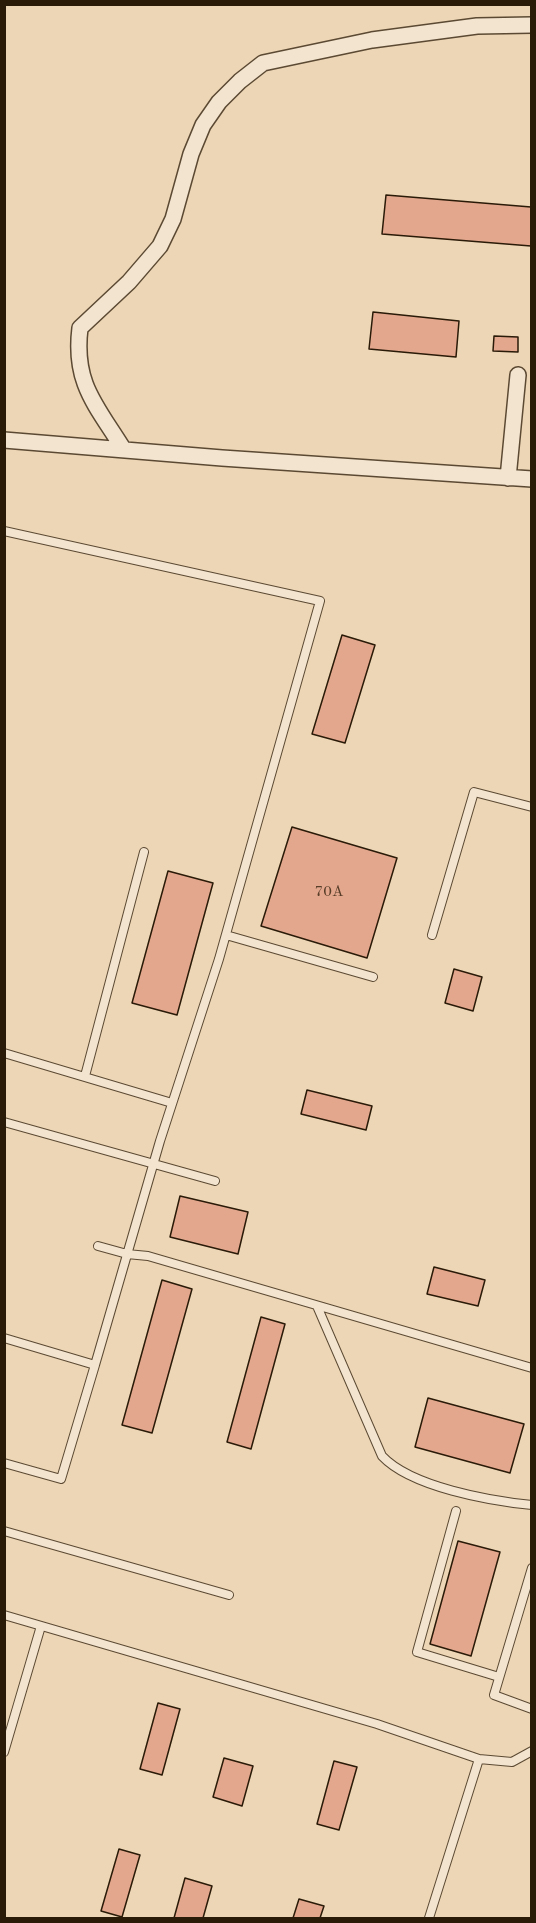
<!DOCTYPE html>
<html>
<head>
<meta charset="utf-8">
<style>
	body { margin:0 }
	#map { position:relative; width:536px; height:1923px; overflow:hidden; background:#edd6b5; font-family:"Old Standard TT",serif }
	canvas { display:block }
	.frame { position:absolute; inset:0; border:6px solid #2a1a08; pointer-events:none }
</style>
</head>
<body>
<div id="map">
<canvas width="536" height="1923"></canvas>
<div class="frame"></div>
</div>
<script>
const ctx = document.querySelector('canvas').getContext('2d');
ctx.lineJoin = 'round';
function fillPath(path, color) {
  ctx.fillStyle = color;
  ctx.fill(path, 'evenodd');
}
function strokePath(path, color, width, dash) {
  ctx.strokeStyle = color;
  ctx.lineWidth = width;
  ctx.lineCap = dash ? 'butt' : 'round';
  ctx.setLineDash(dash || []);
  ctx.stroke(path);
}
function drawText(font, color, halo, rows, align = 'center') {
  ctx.font = font + ' "Old Standard TT",serif';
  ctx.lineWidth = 4.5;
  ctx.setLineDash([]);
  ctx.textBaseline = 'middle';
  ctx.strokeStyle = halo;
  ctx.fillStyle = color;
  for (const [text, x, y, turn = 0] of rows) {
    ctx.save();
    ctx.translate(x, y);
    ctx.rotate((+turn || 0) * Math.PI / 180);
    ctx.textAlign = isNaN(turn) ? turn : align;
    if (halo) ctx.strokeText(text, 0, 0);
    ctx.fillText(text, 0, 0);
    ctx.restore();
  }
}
const building = new Path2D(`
	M386,195L531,207V246L382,234Z
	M373,312L459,321L456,357L369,349Z
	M494,336L518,337V352L493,351Z
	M342,635L375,645L345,743L312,734Z
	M292,827L397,858L367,958L261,926Z
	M168,871L213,883L177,1015L132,1003Z
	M454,969L482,977L473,1011L445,1003Z
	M307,1090L372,1106L366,1130L301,1114Z
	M180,1196L248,1212L238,1254L170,1237Z
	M434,1267L485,1280L478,1306L427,1294Z
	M162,1280L192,1289L152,1433L122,1425Z
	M261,1317L285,1324L251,1449L227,1442Z
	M428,1398L524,1424L510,1473L415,1447Z
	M458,1541L500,1552L471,1656L430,1644Z
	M158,1703L180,1709L162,1775L140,1769Z
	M224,1758L253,1766L242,1806L213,1797Z
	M334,1761L357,1767L339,1830L317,1824Z
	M119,1849L140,1855L122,1917L101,1911Z
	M185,1878L212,1886L203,1918H174Z
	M299,1899L324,1906L320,1918H293Z`);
fillPath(building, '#e3a78d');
strokePath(building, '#2a1a08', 1.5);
const lane = new Path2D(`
	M4,531L320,601L219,959L160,1141L95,1365
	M226,935L373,977
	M432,935L474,792L532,807
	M4,1053L172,1103
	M85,1076L144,852
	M4,1122L215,1181
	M98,1246L127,1254L148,1256L532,1368
	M317,1306L382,1456C411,1487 490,1501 532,1505
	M4,1338L95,1365L61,1479L4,1463
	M456,1511L417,1652L499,1677
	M4,1531L229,1595
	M532,1568L494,1695L532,1709
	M4,1615L377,1724L479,1759L512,1762L532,1751
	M4,1752L41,1626
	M429,1918L479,1759`);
const street = new Path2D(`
	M4,440L222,458L532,479
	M124,450C97,406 73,384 80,328L129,282L160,246L173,219L191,154L203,125L219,102L240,81L263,63L372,40L477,26L532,25
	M508,478L518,375`);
strokePath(lane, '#5b4933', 10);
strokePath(street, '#5b4933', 18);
strokePath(lane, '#f3e4cf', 8);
strokePath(street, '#f3e4cf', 15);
drawText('15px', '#583d29', null, [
	["70А",329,892]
]);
</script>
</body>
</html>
